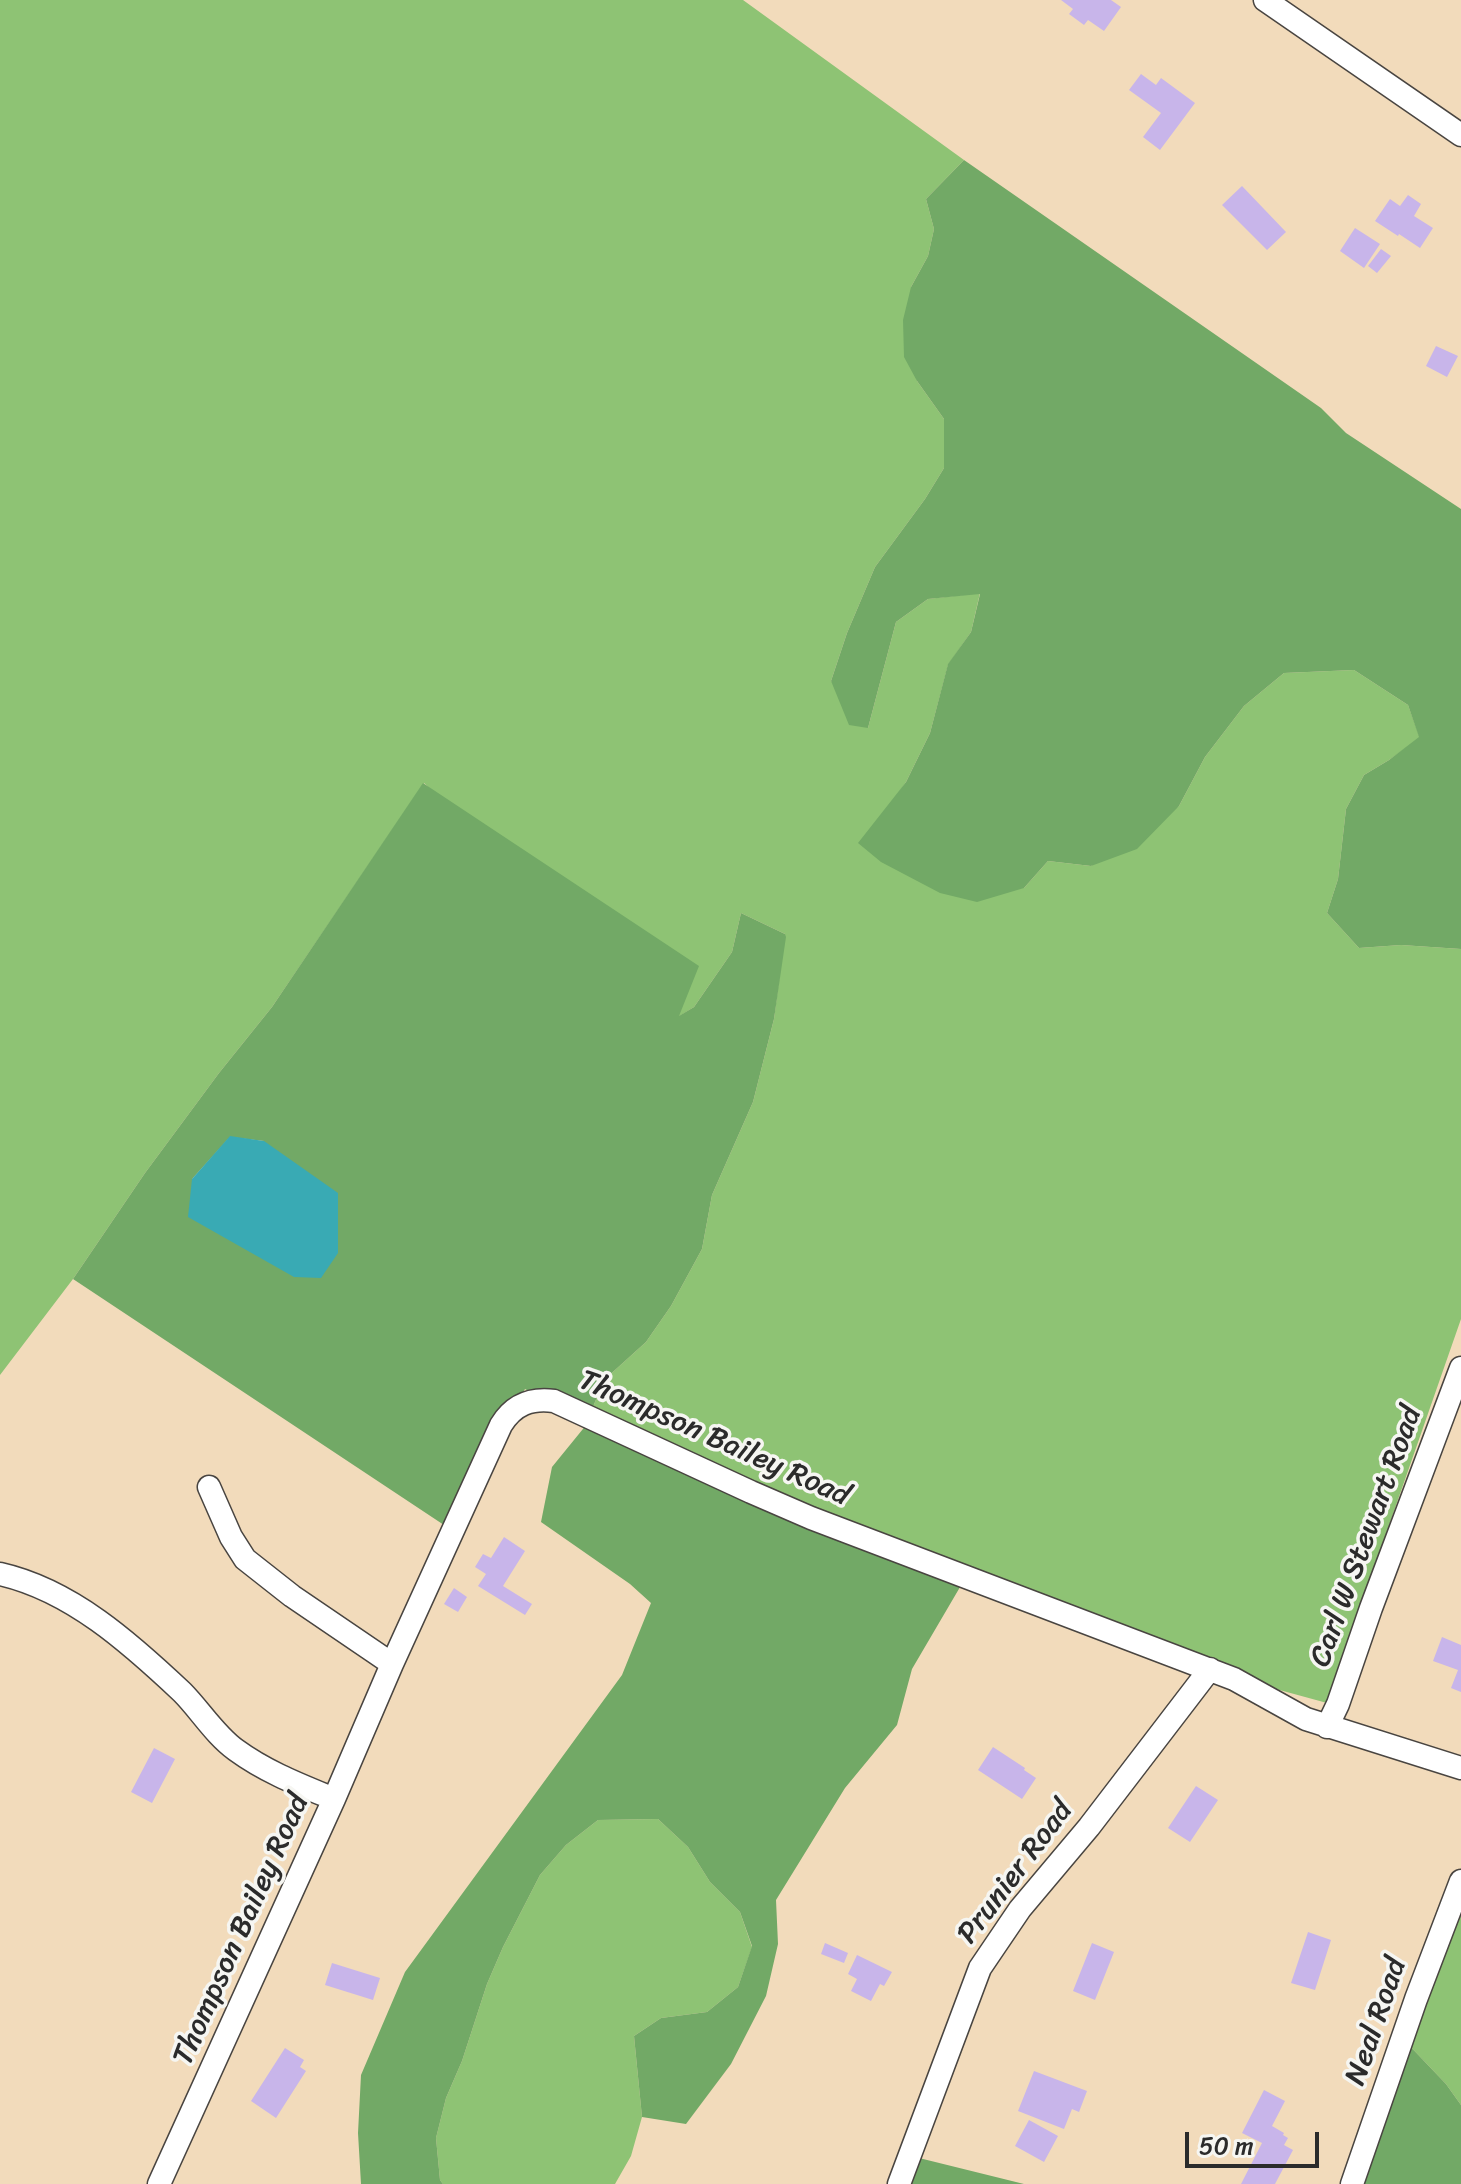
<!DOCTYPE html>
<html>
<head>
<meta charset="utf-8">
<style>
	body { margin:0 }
	#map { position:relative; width:1461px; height:2184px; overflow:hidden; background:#f2dbbb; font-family:Sriracha,sans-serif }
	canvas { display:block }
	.scale { position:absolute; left:1185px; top:2132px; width:134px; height:36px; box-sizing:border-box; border:4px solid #2b2b2b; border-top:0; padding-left:10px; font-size:24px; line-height:28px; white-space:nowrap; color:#2b2b2b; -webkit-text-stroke:6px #f6f6f2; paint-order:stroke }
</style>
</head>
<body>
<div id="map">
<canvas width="1461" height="2184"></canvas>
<div class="scale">50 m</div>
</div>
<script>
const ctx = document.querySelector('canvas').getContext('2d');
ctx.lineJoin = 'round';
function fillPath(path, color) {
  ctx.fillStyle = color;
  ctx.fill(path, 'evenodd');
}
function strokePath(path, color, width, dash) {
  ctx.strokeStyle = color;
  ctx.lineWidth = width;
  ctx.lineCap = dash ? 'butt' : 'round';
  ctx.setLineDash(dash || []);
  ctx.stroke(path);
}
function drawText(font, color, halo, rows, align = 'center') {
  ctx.font = font + ' Sriracha,sans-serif';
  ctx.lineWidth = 7;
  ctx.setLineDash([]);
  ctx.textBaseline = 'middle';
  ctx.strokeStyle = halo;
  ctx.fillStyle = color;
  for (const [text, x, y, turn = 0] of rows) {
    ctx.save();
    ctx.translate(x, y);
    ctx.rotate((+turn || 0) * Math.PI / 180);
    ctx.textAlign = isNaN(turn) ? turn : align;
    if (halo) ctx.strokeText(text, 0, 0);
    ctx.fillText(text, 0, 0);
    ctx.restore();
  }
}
fillPath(new Path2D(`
	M0,0H743L964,160L926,199L934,229L928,256L911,287L917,381L944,419V468L925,499L875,567L847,633L831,681L868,728L896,622L928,599L980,593L971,632L948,665L930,733L906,782L893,801L1024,888L1048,861L1091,866L1179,806L1205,757L1244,706L1284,673L1354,670L1408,705L1420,738L1389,760L1364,775L1346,809L1338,879L1327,913L1359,948L1401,945L1461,949V1319L1327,1703L1137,1651L586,1424L604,1380L646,1342L671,1306L702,1249L712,1195L753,1102L774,1019L785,934L741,913L732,952L694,1007L678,1017L424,783L272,1007L219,1073L145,1173L73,1279L0,1375Z
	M658,1819L688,1847L710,1882L740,1912L752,1947L738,1987L707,2012L661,2018L634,2036L642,2117L631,2156L615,2184H443L440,2180L436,2138L446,2098L462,2061L487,1984L503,1947L540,1875L566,1845L598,1820Z
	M1461,1893V2105L1446,2084L1406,2042Z`), '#8ec374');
fillPath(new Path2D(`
	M964,160L1321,408L1346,433L1461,509V949L1401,945L1359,948L1327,913L1338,879L1346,809L1364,775L1389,760L1419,737L1408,705L1354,670L1284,673L1244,706L1205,757L1179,806L1137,849L1091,866L1048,861L1024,888L977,902L940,893L881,862L858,843L906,782L930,733L948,664L971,632L980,594L928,599L896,622L868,728L849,725L831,681L847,633L875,567L925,499L944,468V419L917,381L904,357L903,320L911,287L928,256L934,229L926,199Z
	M423,783L699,966L679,1016L694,1007L732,952L741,913L785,934L786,937L774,1019L753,1102L712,1195L702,1249L671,1306L646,1342L604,1380L586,1424L525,1389L450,1529L73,1279L145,1173L219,1073L272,1007ZM230,1137L264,1141L192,1179Z
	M587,1424L963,1582L912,1669L897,1725L845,1788L776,1900L778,1944L766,1996L731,2064L686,2124L642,2117L634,2036L661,2018L707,2012L738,1987L752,1946L740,1912L710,1882L688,1847L658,1819L598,1820L566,1845L540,1875L503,1947L487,1984L462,2061L446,2098L436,2138L440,2180L443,2184H361L358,2133L361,2075L405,1972L622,1675L651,1603L630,1584L541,1522L552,1467Z
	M1406,2042L1446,2084L1461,2105V2184H1353Z
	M911,2156L1024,2184H901Z`), '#72a966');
fillPath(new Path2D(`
	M230,1136L264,1141L338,1193V1253L321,1278L294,1277L188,1217L192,1179Z`), '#39aab4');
fillPath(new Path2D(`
	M1061,0H1111L1121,7L1104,31L1088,20L1084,25L1069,14L1073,9Z
	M1141,74L1156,85L1161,78L1195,103L1160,150L1143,137L1161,113L1129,90Z
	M1242,186L1286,232L1267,250L1222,205Z
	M1408,195L1421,204L1414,216L1433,228L1420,248L1399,234L1398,236L1375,221L1390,199L1400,206Z
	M1355,228L1380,244L1364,268L1340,251Z
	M1381,249L1391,256L1377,273L1368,266Z
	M1436,346L1458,356L1447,377L1426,366Z
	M504,1537L525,1551L503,1586L532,1604L525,1615L478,1586L486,1574L475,1567L483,1554L491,1558Z
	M454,1588L467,1597L458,1612L444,1604Z
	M1442,1637L1461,1645V1692L1451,1688L1458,1670L1433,1661Z
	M993,1747L1025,1768L1024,1770L1036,1778L1022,1799L978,1770Z
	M154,1748L175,1759L152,1803L131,1792Z
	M1196,1786L1218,1800L1190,1842L1168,1828Z
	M1308,1932L1331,1940L1315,1990L1291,1983Z
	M825,1943L848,1953L844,1963L821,1954Z
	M1092,1943L1114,1952L1095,2000L1073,1991Z
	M857,1955L892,1972L884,1986L880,1984L871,2001L851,1991L857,1979L848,1974Z
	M332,1963L380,1978L373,2000L325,1985Z
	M285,2048L304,2060L300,2067L306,2071L276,2118L251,2101Z
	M1034,2071L1087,2091L1079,2112L1072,2109L1064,2129L1018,2111Z
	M1264,2090L1285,2101L1272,2126L1284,2133L1283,2135L1288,2138L1284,2145L1293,2150L1275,2184H1241L1262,2143L1242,2133Z
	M1029,2120L1058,2136L1044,2162L1015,2146Z`), '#c8b5ea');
const minor = new Path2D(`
	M1265,0L1461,135
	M209,1487L231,1537L245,1559L292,1596L392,1664
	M0,1574C71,1590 130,1643 182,1692C200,1710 215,1735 236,1750C266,1772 300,1785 334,1799
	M1327,1727L1338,1704L1371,1608L1461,1368
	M159,2184L334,1799L392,1664L501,1425C514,1404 531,1398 554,1401L751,1492L811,1518L1234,1679L1306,1719L1461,1768
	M899,2184L980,1968L1020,1909L1089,1827L1210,1669
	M1352,2184L1416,1999L1461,1881`);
strokePath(minor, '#494541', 25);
strokePath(minor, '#fff', 22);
drawText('30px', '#2b2b2b', '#f6f6f2', [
	["Thompson Bailey Road",714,1439,24],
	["Carl W Stewart Road",1367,1537,-70],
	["Prunier Road",1016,1873,-53],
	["Thompson Bailey Road",242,1930,-66],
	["Neal Road",1377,2022,-71]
]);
</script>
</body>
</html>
